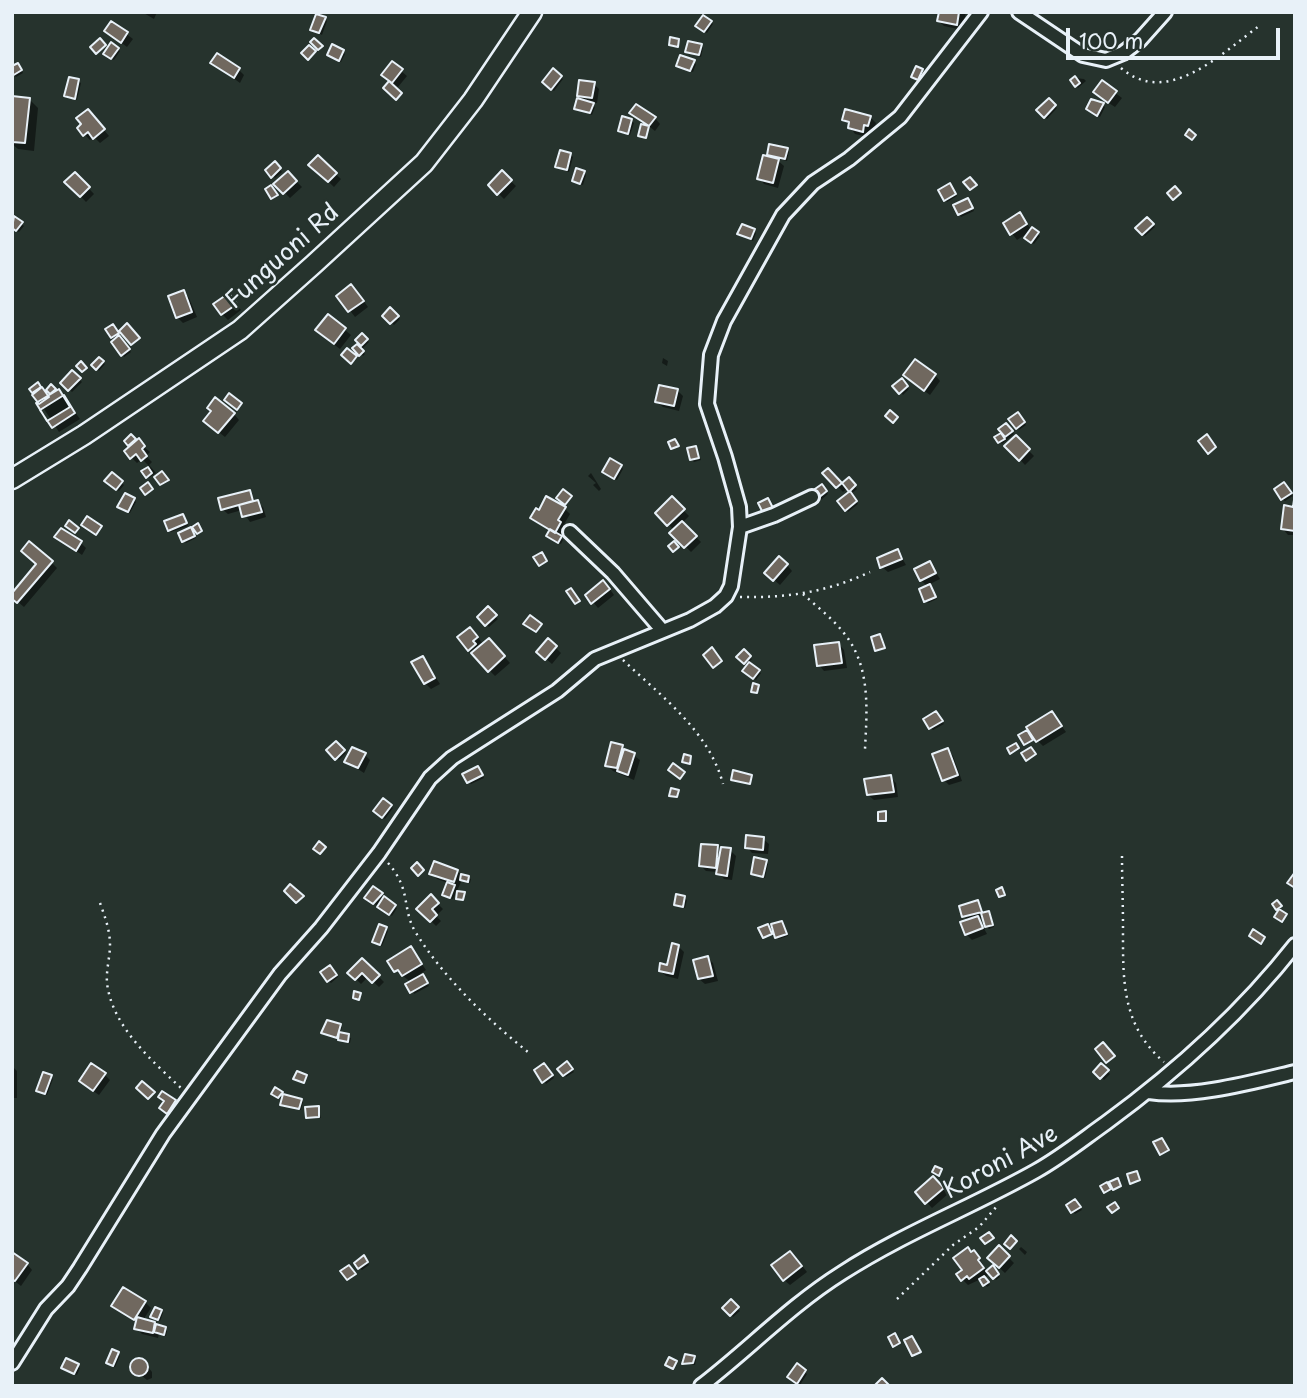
<!DOCTYPE html>
<html>
<head>
<meta charset="utf-8">
<style>
	body { margin:0 }
	#map { position:relative; width:1307px; height:1398px; overflow:hidden; background:#26332d; font-family:"Playpen Sans",sans-serif }
	canvas { display:block }
	.frame { position:absolute; inset:0; border:14px solid #e8f1f8; pointer-events:none }
	.scale { position:absolute; left:1066px; top:28px; width:214px; height:32px; box-sizing:border-box; border:4px solid #e8f1f8; border-top:0; padding-left:9px; font-size:21px; line-height:24px; white-space:nowrap; color:#e8f1f8; -webkit-text-stroke:5px #26332d; paint-order:stroke }
</style>
</head>
<body>
<div id="map">
<canvas width="1307" height="1398"></canvas>
<div class="frame"></div>
<div class="scale">100 m</div>
</div>
<script>
const ctx = document.querySelector('canvas').getContext('2d');
ctx.lineJoin = 'round';
function fillPath(path, color) {
  ctx.fillStyle = color;
  ctx.fill(path, 'evenodd');
}
function strokePath(path, color, width, dash) {
  ctx.strokeStyle = color;
  ctx.lineWidth = width;
  ctx.lineCap = dash ? 'butt' : 'round';
  ctx.setLineDash(dash || []);
  ctx.stroke(path);
}
function drawText(font, color, halo, rows, align = 'center') {
  ctx.font = font + ' "Playpen Sans",sans-serif';
  ctx.lineWidth = 5;
  ctx.setLineDash([]);
  ctx.textBaseline = 'middle';
  ctx.strokeStyle = halo;
  ctx.fillStyle = color;
  for (const [text, x, y, turn = 0] of rows) {
    ctx.save();
    ctx.translate(x, y);
    ctx.rotate((+turn || 0) * Math.PI / 180);
    ctx.textAlign = isNaN(turn) ? turn : align;
    if (halo) ctx.strokeText(text, 0, 0);
    ctx.fillText(text, 0, 0);
    ctx.restore();
  }
}
fillPath(new Path2D(`
	M142,12H157L154,19Z
	M940,12H966L962,30L944,26L939,21Z
	M325,19L327,21L322,35L312,29Z
	M711,22L713,24L707,33L700,28Z
	M112,23L133,39L127,47L106,31Z
	M112,44L120,51L114,60L107,56Z
	M701,46L703,48L701,57L687,52Z
	M343,52L345,54L341,62L329,55Z
	M694,62L696,64L693,72L678,65Z
	M213,63L239,70L244,75L240,83Z
	M20,67L23,73L16,77L14,75Z
	M401,71L407,76L398,87L389,80Z
	M553,71L563,79L554,91L544,82Z
	M922,71L924,73L921,81L915,79Z
	M1075,78L1084,79L1086,81L1078,88L1072,81Z
	M78,81L81,83L77,100L68,98L66,96Z
	M1102,83L1122,98L1115,107L1101,98Z
	M594,84L599,89L597,103L590,102L595,107L592,115L576,108L586,102L579,96Z
	M12,98L30,100L38,108L34,151L18,149L12,144Z
	M1049,100L1057,108L1047,119L1039,110Z
	M1103,105L1105,107L1100,117L1090,111Z
	M632,113L655,118L660,124L655,131Z
	M93,117L109,136L100,143L94,137L90,140L79,129Z
	M870,117L876,123L874,131L870,130L868,137L855,134L844,119Z
	M631,120L634,123L630,135L622,133L619,130Z
	M787,150L789,152L787,161L775,158L784,166L778,188L764,184L759,178L773,159L769,155Z
	M571,155L573,157L569,172L560,169L557,167Z
	M318,158L341,179L334,187L311,165Z
	M275,163L282,172L275,178L267,170Z
	M584,172L586,175L583,185L576,183L574,181Z
	M288,173L302,187L290,198L276,184Z
	M502,173L516,186L504,199L490,185Z
	M75,174L94,194L86,202L67,182Z
	M952,188L957,196L947,202L945,200Z
	M970,203L974,211L961,217L959,214Z
	M1019,215L1032,230L1040,236L1034,244L1026,238L1031,231L1017,240L1005,224Z
	M14,218L24,226L19,232L12,227Z
	M1147,219L1155,227L1145,236L1137,228Z
	M754,231L756,233L753,241L739,234Z
	M184,292L189,298L197,317L183,323L177,317Z
	M357,292L368,307L355,317L339,296Z
	M234,301L241,310L228,320L222,314Z
	M390,310L400,319L394,325L384,316Z
	M328,316L351,335L340,349L323,336Z
	M115,328L120,336L119,337L131,352L124,357L112,337Z
	M362,335L369,342L361,350L365,354L363,356L355,348L360,343Z
	M663,358L668,361L667,366L662,363Z
	M99,359L105,364L99,371L94,365Z
	M72,372L82,382L72,392L62,382Z
	M935,375L940,381L930,395L911,381Z
	M902,381L909,389L903,395L895,386Z
	M37,385L48,398L53,395L48,390L51,387L64,397L80,419L59,432L31,389Z
	M677,390L683,396L679,411L663,407L657,402Z
	M234,414L239,420L225,437L211,426Z
	M1017,414L1026,425L1019,430L1011,419Z
	M1006,425L1014,434L1002,444L997,438L1004,433Z
	M131,436L150,452L146,456L152,462L149,465L156,473L149,478L144,471L150,467L142,459L137,463L131,457L132,447L126,441Z
	M1016,438L1034,456L1025,465L1007,446Z
	M696,448L701,460L694,462L691,459Z
	M621,466L623,469L617,480L607,474Z
	M828,470L842,485L849,479L857,489L851,494L858,504L848,512L840,502L852,492L848,488L843,492L825,473Z
	M591,473L601,489L599,491L593,485L596,483L588,476Z
	M112,474L124,485L119,491L107,481Z
	M821,486L828,494L821,500L814,492Z
	M1286,487L1293,496L1285,501L1282,499Z
	M249,492L256,502L263,507L266,517L250,522L242,510L228,514L222,509Z
	M134,499L136,502L130,513L119,507Z
	M672,499L689,516L682,523L701,542L691,552L672,533L674,530L657,513Z
	M1286,507L1295,509V535H1288L1283,529Z
	M565,509L570,514L563,526L566,529L561,538L563,540L561,544L550,538L551,531L532,518Z
	M185,518L188,526L171,532L169,530Z
	M191,529L196,538L186,543L183,541Z
	M57,537L81,543L86,548L82,555Z
	M898,551L906,565L888,572L882,567Z
	M51,562L57,568L24,607L12,597Z
	M930,563L940,579L928,585L937,599L928,603L926,601L928,587L921,580Z
	M787,565L792,571L780,585L766,573Z
	M609,588L614,595L598,608L593,602Z
	M488,609L498,619L489,627L479,617Z
	M475,634L484,645L489,640L510,663L495,676L469,650Z
	M548,640L561,653L552,664L538,652Z
	M839,644L844,650L847,668L824,671L819,665Z
	M744,652L752,659L748,663L761,673L756,680L744,671L748,665L739,657Z
	M423,658L440,684L431,689L425,683Z
	M1052,713L1066,732L1043,746L1037,740Z
	M938,715L944,724L933,730L931,728Z
	M336,743L346,753L339,760L329,750Z
	M622,747L640,760L634,780L613,771L607,765Z
	M948,750L953,756L962,781L949,785L944,780Z
	M365,755L370,760L364,773L347,762Z
	M480,770L484,778L471,784L468,782Z
	M890,777L896,783L898,797L874,800L868,795Z
	M384,801L393,808L385,819L375,811Z
	M763,839L769,844L768,854L752,853L747,847Z
	M717,847L722,851L730,850L736,856L732,880L724,879L718,872L706,871L700,865Z
	M766,861L768,864L765,878L755,876L753,874Z
	M457,872L471,879L470,883L462,880L453,899L447,897L448,883L437,879L431,873Z
	M374,888L397,908L392,916L366,898Z
	M431,897L443,909L436,916L441,921L436,926L419,909Z
	M684,898L687,900L685,908L678,907L676,904Z
	M978,902L985,914L991,915L994,927L989,929L986,926L984,917L979,919L987,934L972,940L966,934L969,921L964,916Z
	M782,923L788,936L779,939L777,937Z
	M386,929L388,931L382,946L377,944Z
	M678,946L684,952L678,979L666,976L661,971L669,967Z
	M411,948L426,970L420,974L429,986L414,994L411,982L396,971Z
	M708,958L713,963L718,981L705,984L699,979Z
	M362,960L384,982L379,987L368,977L361,984L350,973Z
	M332,969L338,977L331,983L328,981Z
	M340,1025L342,1027L340,1034L351,1038L350,1043L324,1033Z
	M12,1066L17,1071V1098H12Z
	M569,1066L574,1072L566,1077L560,1069Z
	M1101,1066L1110,1074L1104,1080L1096,1072Z
	M546,1068L554,1078L546,1084L544,1081Z
	M104,1074L110,1080L99,1095L86,1086Z
	M51,1077L53,1079L47,1095L40,1093L38,1091Z
	M282,1093L285,1096L301,1100L303,1102L301,1110L285,1106L283,1101L276,1096Z
	M175,1102L177,1104L170,1115L164,1110Z
	M318,1108L321,1118L310,1119L307,1117Z
	M933,1178L948,1194L932,1208L917,1192Z
	M1077,1204L1082,1210L1075,1214L1068,1206Z
	M1021,1247L1027,1252L1025,1255L1019,1249Z
	M999,1248L1014,1263L1005,1273L989,1258Z
	M972,1254L979,1258L987,1272L993,1268L1000,1277L996,1280L990,1273L984,1278L990,1285L987,1287L981,1279L968,1285L963,1280Z
	M364,1258L369,1265L362,1270L359,1268Z
	M796,1258L807,1272L790,1285L784,1280Z
	M27,1264L32,1270L21,1286L12,1279Z
	M145,1302L151,1308L143,1320L165,1329L167,1331L166,1336L159,1334L158,1338L142,1334L136,1328L138,1323L113,1306Z
	M731,1302L740,1311L733,1317L725,1308Z
	M161,1311L163,1313L160,1321L152,1317Z
	M118,1353L120,1356L115,1367L108,1363Z
	M694,1358L696,1360L695,1365L684,1363Z
	M136,1361H142L148,1367L152,1372V1378L147,1380L133,1369Z
	M78,1366L80,1368L77,1375L63,1368Z
	M797,1366L807,1374L800,1385L791,1379Z`), '#0007');
const building = new Path2D(`
	M939,12H959L957,25L937,21Z
	M316,14L326,17L319,33L310,30Z
	M703,15L712,21L704,32L695,26Z
	M111,21L128,32L121,43L104,31Z
	M670,37L679,39L678,47L669,45Z
	M100,38L106,45L96,54L90,47Z
	M314,38L323,46L318,50L310,42Z
	M688,41L702,44L699,55L685,52Z
	M111,42L119,48L111,59L103,54Z
	M332,44L344,50L339,61L327,55Z
	M309,45L316,51L308,60L301,53Z
	M217,53L240,68L234,78L210,63Z
	M680,55L695,60L690,71L676,66Z
	M392,61L403,69L392,83L381,75Z
	M18,63L22,70L12,76V66Z
	M916,66L923,69L918,80L911,77Z
	M553,68L562,76L551,90L542,82Z
	M1075,76L1080,83L1075,87L1070,80Z
	M69,77L79,79L75,99L64,96Z
	M579,80L595,82L592,98L577,96Z
	M1102,80L1117,91L1108,103L1093,92Z
	M389,81L402,93L396,100L383,88Z
	M12,96L30,98L25,143L12,142Z
	M577,98L594,103L590,113L574,109Z
	M1049,98L1056,105L1044,118L1036,110Z
	M1091,99L1104,103L1097,116L1086,109Z
	M636,104L656,117L649,126L629,113Z
	M88,109L105,129L93,139L88,132L83,136L77,128L81,124L76,118Z
	M845,109L871,116L868,126L864,125L863,132L848,128L849,122L842,120Z
	M622,116L632,119L628,134L618,131Z
	M641,124L649,126L646,138L638,136Z
	M1189,129L1196,135L1192,140L1185,135Z
	M769,144L788,148L785,159L767,155Z
	M560,150L571,153L567,170L555,167Z
	M318,155L337,173L328,182L308,165Z
	M763,155L779,159L773,183L757,179Z
	M275,161L281,168L271,178L265,170Z
	M576,168L585,171L580,184L572,181Z
	M502,170L512,180L497,195L488,185Z
	M288,171L297,181L283,194L273,184Z
	M75,172L90,187L80,197L64,182Z
	M970,177L977,185L970,190L963,182Z
	M950,183L956,194L944,201L938,190Z
	M271,185L278,195L271,199L265,189Z
	M1175,186L1181,193L1173,200L1167,193Z
	M968,198L973,208L958,215L953,205Z
	M1020,212L1027,224L1010,235L1003,223Z
	M14,216L23,222L16,231L12,228Z
	M1147,217L1154,224L1142,235L1135,228Z
	M742,224L755,229L751,239L737,234Z
	M1032,227L1039,232L1031,243L1024,238Z
	M351,284L364,301L348,312L336,296Z
	M184,290L192,312L176,318L168,296Z
	M229,293L237,304L221,315L213,304Z
	M390,307L399,316L390,324L382,316Z
	M328,314L346,328L334,344L315,330Z
	M127,323L140,338L131,345L119,331Z
	M113,324L119,333L111,338L105,329Z
	M362,333L368,339L361,346L355,340Z
	M119,335L130,349L121,356L111,342Z
	M357,344L364,351L359,356L352,348Z
	M347,348L357,356L351,364L341,355Z
	M99,357L104,361L96,370L91,365Z
	M915,359L936,374L924,391L903,375Z
	M81,361L87,368L82,372L76,366Z
	M72,370L81,378L68,391L60,383Z
	M902,378L908,386L899,394L892,386Z
	M38,382L41,387L32,393L29,389Z
	M51,384L56,389L50,394L46,390Z
	M659,385L678,389L674,406L655,402Z
	M42,387L49,397L39,404L32,395Z
	M59,389L70,407L47,421L36,403Z
	M229,393L242,403L237,410L224,400Z
	M64,395L75,413L52,428L40,410Z
	M215,397L235,413L218,433L203,421L211,411L207,408Z
	M890,410L898,417L893,423L885,416Z
	M1018,412L1025,422L1016,429L1008,419Z
	M1006,423L1013,431L1005,437L998,429Z
	M1001,433L1005,439L998,443L994,437Z
	M131,434L136,439L128,446L124,441Z
	M1207,434L1216,447L1208,454L1198,441Z
	M1016,435L1030,449L1019,461L1004,446Z
	M139,438L145,446L142,449L147,456L141,461L136,454L130,459L124,451Z
	M675,439L679,446L671,449L668,442Z
	M696,446L699,458L690,460L687,448Z
	M610,458L622,465L614,479L602,472Z
	M148,467L152,473L146,478L141,471Z
	M828,468L842,483L836,488L822,473Z
	M162,471L169,480L160,485L154,477Z
	M112,472L123,481L116,490L104,481Z
	M849,477L856,485L849,492L842,483Z
	M148,482L153,489L145,495L140,488Z
	M1284,482L1292,493L1281,500L1274,489Z
	M822,484L827,491L817,499L812,491Z
	M563,489L572,496L565,505L556,498Z
	M250,490L253,501L221,510L218,498Z
	M850,491L857,501L845,511L837,501Z
	M125,493L135,498L128,512L117,507Z
	M546,496L566,507L558,520L561,522L555,533L530,518L536,508L539,510Z
	M672,496L685,509L667,526L655,513Z
	M768,498L773,508L763,513L758,503Z
	M258,500L262,512L242,517L239,505Z
	M1294,500L1295,531L1281,529L1284,505L1293,507Z
	M183,514L187,523L168,531L164,521Z
	M87,516L102,526L96,535L81,525Z
	M69,520L79,528L75,533L65,526Z
	M682,521L697,536L684,548L669,533Z
	M198,523L202,531L197,534L192,527Z
	M191,527L195,536L182,542L178,533Z
	M61,528L82,541L76,551L54,537Z
	M550,529L562,536L558,543L546,536Z
	M29,541L53,561L17,603L12,599V593L36,564L21,551Z
	M674,541L679,547L673,552L668,546Z
	M898,549L902,559L880,568L877,558Z
	M542,552L547,561L539,566L533,557Z
	M779,556L788,564L773,581L764,573Z
	M930,561L936,573L920,581L914,569Z
	M603,580L610,589L591,604L585,595Z
	M930,584L936,597L924,602L919,589Z
	M571,588L580,601L575,604L566,591Z
	M488,606L497,615L485,626L477,617Z
	M530,615L542,624L536,632L523,624Z
	M470,627L478,637L473,641L476,644L468,651L457,637Z
	M880,634L885,648L875,651L871,637Z
	M489,638L505,656L488,672L471,653Z
	M548,638L557,646L545,660L536,652Z
	M839,642L842,663L817,666L814,645Z
	M712,647L722,661L713,668L703,655Z
	M744,649L751,656L744,664L736,657Z
	M423,656L435,678L424,684L411,662Z
	M749,662L760,670L753,679L742,671Z
	M753,683L759,685L757,693L751,692Z
	M936,711L943,721L929,729L923,719Z
	M1052,711L1062,726L1036,742L1026,727Z
	M1027,730L1033,740L1024,745L1018,735Z
	M336,741L345,750L335,760L326,750Z
	M611,742L623,745L617,768L605,766Z
	M1016,743L1019,748L1010,754L1007,748Z
	M352,747L366,753L358,768L344,762Z
	M1031,747L1036,754L1026,761L1021,753Z
	M948,748L958,775L942,781L932,754Z
	M624,749L635,753L628,775L617,771Z
	M684,754L691,756L690,764L682,762Z
	M673,763L685,772L680,779L668,770Z
	M478,766L483,775L467,783L462,774Z
	M733,770L752,775L750,784L731,780Z
	M891,775L894,792L867,795L864,779Z
	M671,788L679,790L677,797L669,796Z
	M383,798L392,805L382,818L373,811Z
	M886,811V821H878V812Z
	M746,835L764,837L763,850L745,848Z
	M319,841L326,847L320,854L313,849Z
	M701,844L718,845L716,868L699,866Z
	M721,847L731,848L727,876L716,874Z
	M754,857L767,860L763,877L751,874Z
	M434,861L458,870L454,882L429,874Z
	M417,862L424,870L418,876L411,868Z
	M1295,872V888L1287,883Z
	M461,874L469,876L468,882L460,880Z
	M447,882L455,885L450,898L442,895Z
	M290,884L304,896L296,903L284,891Z
	M373,886L383,893L373,904L364,898Z
	M1002,887L1005,895L999,897L996,890Z
	M457,891L465,892L463,900L456,899Z
	M431,894L439,903L432,909L437,915L430,922L416,909Z
	M676,894L685,896L683,907L674,905Z
	M384,896L396,905L389,915L377,907Z
	M978,900L982,912L962,917L959,906Z
	M1277,900L1282,906L1276,910L1272,904Z
	M1279,909L1287,914L1282,922L1274,917Z
	M989,911L993,925L985,927L981,913Z
	M978,916L983,928L965,935L960,922Z
	M782,921L787,934L775,938L771,924Z
	M379,924L387,927L380,945L372,942Z
	M768,924L772,934L763,938L758,928Z
	M1253,929L1265,937L1261,944L1249,936Z
	M672,943L679,945L673,974L659,971L660,963L667,965Z
	M411,946L422,964L402,976L398,970L394,972L387,961Z
	M708,956L713,976L698,979L693,960Z
	M362,958L380,975L372,983L362,973L355,980L347,973Z
	M330,965L337,975L327,982L320,972Z
	M423,974L428,983L410,993L405,984Z
	M354,991L361,993L359,1000L353,998Z
	M327,1020L341,1024L337,1038L321,1033Z
	M339,1032L349,1034L348,1042L338,1040Z
	M1103,1042L1115,1056L1106,1063L1095,1049Z
	M567,1061L573,1069L563,1076L557,1069Z
	M91,1063L106,1073L93,1091L79,1081Z
	M544,1063L553,1075L542,1083L534,1070Z
	M1101,1063L1109,1070L1100,1079L1093,1072Z
	M297,1071L307,1075L304,1083L293,1079Z
	M43,1072L52,1075L45,1094L36,1091Z
	M142,1081L155,1092L148,1099L136,1088Z
	M275,1087L283,1092L278,1098L271,1094Z
	M162,1091L176,1100L167,1114L159,1108L164,1101L158,1097Z
	M283,1094L302,1099L299,1109L280,1105Z
	M319,1106V1117L306,1118L305,1107Z
	M1162,1138L1169,1150L1160,1155L1153,1142Z
	M935,1166L942,1169L939,1176L932,1172Z
	M1137,1171L1140,1180L1130,1184L1127,1174Z
	M933,1176L944,1188L925,1204L915,1192Z
	M1118,1178L1121,1186L1113,1190L1109,1182Z
	M1107,1182L1111,1189L1104,1193L1100,1186Z
	M1075,1199L1081,1207L1071,1213L1066,1205Z
	M1115,1202L1119,1208L1112,1213L1107,1207Z
	M989,1232L994,1238L985,1244L980,1238Z
	M1011,1235L1017,1241L1010,1249L1004,1244Z
	M999,1245L1010,1256L999,1268L987,1258Z
	M968,1247L971,1252L974,1250L980,1258L978,1260L984,1268L969,1279L967,1276L961,1281L956,1274L962,1270L953,1258Z
	M790,1251L802,1266L783,1281L771,1265Z
	M12,1252L28,1263L15,1281L12,1280Z
	M364,1255L368,1262L358,1269L354,1263Z
	M349,1265L356,1274L347,1280L340,1271Z
	M993,1265L999,1274L993,1279L986,1271Z
	M984,1276L989,1282L983,1286L979,1279Z
	M123,1287L146,1301L134,1320L111,1306Z
	M731,1299L739,1307L730,1316L722,1308Z
	M155,1307L162,1310L158,1320L150,1317Z
	M137,1317L155,1322L153,1333L134,1329Z
	M156,1324L166,1327L164,1335L154,1332Z
	M895,1333L900,1343L893,1347L888,1337Z
	M912,1336L921,1352L912,1356L904,1340Z
	M112,1349L119,1352L113,1366L106,1363Z
	M685,1354L695,1356L693,1363L682,1364Z
	M669,1357L677,1361L673,1369L665,1365Z
	M66,1358L79,1364L74,1374L61,1368Z
	M130 1367a9 9 0 1 1 18 0a9 9 0 1 1-18 0Z
	M797,1363L806,1370L797,1384L787,1377Z
	M882,1378L890,1386H874Z`);
fillPath(building, '#70685f');
strokePath(building, '#e8f1f8', 2);
const street = new Path2D(`
	M1019,12L1083,55L1106,60L1123,53L1140,40L1165,12
	M740,527L774,515L812,497
	M570,532L613,573L662,630
	M1149,1092C1191,1099 1253,1082 1295,1072
	M12,1363L46,1309L68,1286L80,1268L163,1134L280,974L321,928L379,853L430,778L452,758L557,691L595,659L690,620L715,606L726,596L731,586L740,527L739,507L725,457L707,404L711,355L724,321L783,215L813,183L849,159L900,117L981,12
	M701,1386C749,1349 791,1305 842,1273C904,1233 972,1207 1036,1171C1061,1157 1082,1140 1106,1123C1177,1071 1240,1015 1295,945`);
const secondary = new Path2D(`
	M12,479L84,435L240,330L314,264L424,163L473,100L532,12`);
strokePath(street, '#e8f1f8', 18);
strokePath(secondary, '#e8f1f8', 23);
strokePath(new Path2D(`
	M1121,68C1167,108 1221,54 1259,26
	M803,594C816,606 832,618 843,632C871,665 867,709 865,749
	M740,597C788,598 827,592 870,572
	M623,660C662,697 709,731 723,784
	M1122,856C1122,879 1123,903 1123,927C1123,979 1121,1025 1164,1062
	M388,863C412,890 401,908 416,933C444,978 487,1019 528,1052
	M100,903C105,917 110,930 110,945C110,957 106,970 107,983C112,1026 151,1060 181,1088
	M897,1299L953,1245L979,1227L997,1206`), '#e8f1f8', 2.5, [2, 5]);
strokePath(street, '#26332d', 12);
strokePath(secondary, '#26332d', 18);
drawText('24px', '#e8f1f8', '#26332d', [
	["Funguoni Rd",283,257,-42],
	["Koroni Ave",1001,1163,-29]
]);
</script>
</body>
</html>
